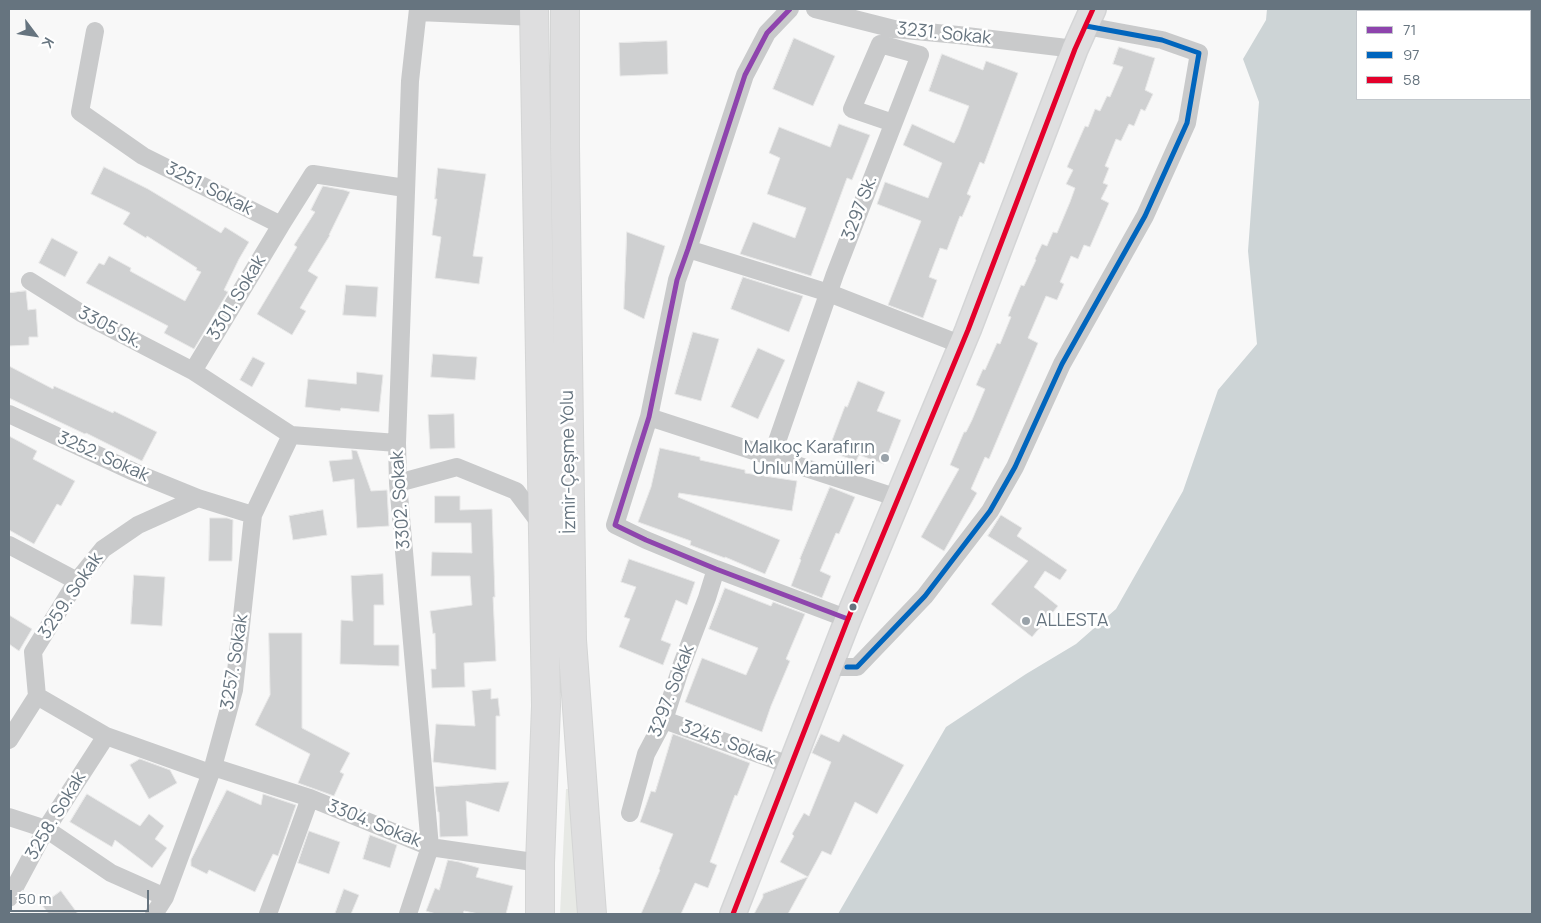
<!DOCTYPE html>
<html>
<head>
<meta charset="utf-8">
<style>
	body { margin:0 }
	#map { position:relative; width:1541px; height:923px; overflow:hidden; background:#f8f8f8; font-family:Manrope,sans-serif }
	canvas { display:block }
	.frame { position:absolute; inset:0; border:10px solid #66747f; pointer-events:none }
	.legend { position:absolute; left:1356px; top:10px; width:175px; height:90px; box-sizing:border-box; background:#fff; border:1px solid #c2c7cc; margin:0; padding:6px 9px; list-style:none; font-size:15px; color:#66747f }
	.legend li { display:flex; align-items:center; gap:10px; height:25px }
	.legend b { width:25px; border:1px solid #c2c7cc }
	.north { position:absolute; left:10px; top:10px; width:50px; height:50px; -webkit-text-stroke:4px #fff; paint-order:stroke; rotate:121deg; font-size:14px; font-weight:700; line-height:20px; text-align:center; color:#66747f }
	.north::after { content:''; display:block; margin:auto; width:18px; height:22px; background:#66747f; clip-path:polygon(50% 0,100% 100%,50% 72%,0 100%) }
	.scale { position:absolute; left:10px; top:890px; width:139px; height:22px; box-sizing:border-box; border:2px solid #66747f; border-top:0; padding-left:6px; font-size:15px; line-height:18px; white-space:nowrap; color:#66747f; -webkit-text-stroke:4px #fff; paint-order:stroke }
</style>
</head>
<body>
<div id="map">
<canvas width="1541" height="923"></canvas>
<div class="frame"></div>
<ul class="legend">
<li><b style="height:6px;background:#8e44ad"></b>71</li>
<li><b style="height:6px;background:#0065bd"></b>97</li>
<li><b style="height:6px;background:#e4002b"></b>58</li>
</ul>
<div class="north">K</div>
<div class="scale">50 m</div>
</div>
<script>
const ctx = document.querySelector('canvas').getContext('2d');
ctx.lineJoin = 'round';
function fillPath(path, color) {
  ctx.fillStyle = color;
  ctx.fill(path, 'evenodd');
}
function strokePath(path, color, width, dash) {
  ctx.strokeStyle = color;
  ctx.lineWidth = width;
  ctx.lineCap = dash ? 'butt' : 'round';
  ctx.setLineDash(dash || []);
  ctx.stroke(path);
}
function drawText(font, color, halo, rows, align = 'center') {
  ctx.font = font + ' Manrope,sans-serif';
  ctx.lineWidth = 5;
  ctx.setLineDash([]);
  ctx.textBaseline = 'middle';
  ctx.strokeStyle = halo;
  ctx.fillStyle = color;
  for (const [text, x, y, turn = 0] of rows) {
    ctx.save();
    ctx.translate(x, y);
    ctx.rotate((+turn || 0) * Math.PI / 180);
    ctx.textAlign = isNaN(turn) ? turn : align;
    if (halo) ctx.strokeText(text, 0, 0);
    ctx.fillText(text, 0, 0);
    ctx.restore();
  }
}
fillPath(new Path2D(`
	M566,789H573L582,914H560Z`), '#e7e9e5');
fillPath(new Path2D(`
	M1267,9H1532V914H838L946,727L1026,674L1076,644L1116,609L1183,491L1218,390L1257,344L1248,251L1259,102L1243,59L1266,20ZM1357,11H1530V99H1357Z`), '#cdd4d6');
const building = new Path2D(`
	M794,38L835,56L813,106L773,89Z
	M667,41L668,74L620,76L619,43Z
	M1119,47L1155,58L1145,90L1153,94L1145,111L1141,109L1134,126L1129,124L1121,141L1116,139L1105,166L1109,168L1103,183L1108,185L1101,199L1109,203L1090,247L1084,245L1078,259L1071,256L1060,282L1064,284L1057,300L1046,296L1028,338L1038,343L989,459L985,457L971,489L977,493L944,551L921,537L959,469L950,465L964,432H966L972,420L985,389L976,385L983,369L985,370L997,343L1000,344L1011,317L1008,316L1021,285L1024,286L1036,260L1035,259L1042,244L1047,246L1053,232L1057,233L1070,202L1075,188L1066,184L1073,170L1067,167L1085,126L1088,127L1095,109L1100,111L1107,96L1110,97L1123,67L1113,64Z
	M942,54L983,70L986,61L1018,73L984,164L980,162L967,194L971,196L962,217L960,216L947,250L940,248L929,277L937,280L923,318L888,305L921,221L877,204L885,182L928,198L942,163L903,145L912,124L954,143L958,135L969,106L929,91Z
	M839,124L870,135L852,180L847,178L811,276L740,254L753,222L795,238L806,208L767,194L780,158L769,153L779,127L830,147Z
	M104,167L148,189L221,233L225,227L249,242L239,259L224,290L228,292L194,349L164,333L168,326L86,283L99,263L104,265L109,256L131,268L130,271L185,301L201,272L196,270L197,268L147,236L146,238L123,224L130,213L91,194Z
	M438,168L486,174L473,256L483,257L479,284L435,278L441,237L432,235L437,199H435Z
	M323,186L344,190L350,192L329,235H330L308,271L318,277L300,308L306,311L292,335L257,314L297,247L294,245L315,212L311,210Z
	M627,232L665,246L644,319L624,309Z
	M52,238L78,252L65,277L39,263Z
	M743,277L803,296L789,332L731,309Z
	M346,285L378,287L376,317L343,315Z
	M26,291L28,310L36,309L38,337H29V345L9,346V293Z
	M693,332L719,339L701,401L675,394Z
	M758,348L785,360L758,419L731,407Z
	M433,354L477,357L475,380L431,377Z
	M253,357L265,363L252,387L240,380Z
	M9,366L53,389L54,386L113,413L114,411L157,432L142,461L86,433L85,434L9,398Z
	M357,372L383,375L379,412L341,408L340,411L305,407L308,379L356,384Z
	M858,381L885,392L877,411L901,420L884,464L859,455L856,461L828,451L845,406L847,407Z
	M454,414L455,448L430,449L428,415Z
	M9,436L37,451L33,459L75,481L61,506L57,504L34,544L9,530Z
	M660,448L700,457V460L745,470V473L797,481L792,511L679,493L678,497L780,540L765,574L725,557V558L690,545L691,541L638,522L651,487Z
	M352,450L357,451L371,491L387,490L389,526L357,528L354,479L333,482L329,461L352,459Z
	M830,487L855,497L839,534L836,533L820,571L831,576L822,598L791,586L801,560L800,559Z
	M435,496H460V510L492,509L495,597H493L496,661L464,663L465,687L432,688L431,669H436L435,633L433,634L430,611L472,605L470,576H431L432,552L472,553L471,523H435Z
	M323,510L327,535L293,540L289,516Z
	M1001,515L1022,528L1017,536L1067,570L1060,580L1045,571L1034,587L1058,606L1032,637L991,604L1028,561L988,536Z
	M210,518H227L233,520L232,561H209Z
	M629,559L695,582L687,605L676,600L661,640L671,644L663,665L619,647L630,619L624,617L636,587L621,582Z
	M383,574L384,605H374V645H399V666L340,664L341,620L353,621L351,576Z
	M134,575L165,577L162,626L131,624Z
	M725,588L771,606L773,602L805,614L786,659L790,661L771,706L762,732L685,702L702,658L746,675L758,648L709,629Z
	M9,615L32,629L19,651L9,644Z
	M269,633H302V728L350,753L340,772L344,774L334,796L298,783L310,754L255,725L270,695Z
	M491,689V699L498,698L500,716H496V770L433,762L436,724L475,726L472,691Z
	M673,734L750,763L737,796L735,795L710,862L717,865L708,888L695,883L681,914H641L660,870L659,869L673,834L640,822L651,791L655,792Z
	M821,734L839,742L843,734L904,765L877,814L855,802L831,855L822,851L808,877L780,862L794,836L792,834L804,813L809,816L831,762L812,753Z
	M140,759L170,770L177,783L149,799L130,765Z
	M509,782L499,812L466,801L468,836L440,837L439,812H438L435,787Z
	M227,790L261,805L263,794L296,805L278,856L273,854L255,892L209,870L207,874L191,866V860Z
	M87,794L140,826L149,814L164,826L155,839L167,848L152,868L115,840L112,847L70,822Z
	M309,831L340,842L329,874L298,863Z
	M370,835L397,845L390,868L363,859Z
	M448,860L459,862L479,868L476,877L513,886L506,914H479L464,911L463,914H436L426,911L435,888L439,890Z
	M808,877L788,914H754L763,897V894Z
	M344,889L359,895L351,914H335Z
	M61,891L78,914H49L42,905Z`);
fillPath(building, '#cfd0d1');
strokePath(building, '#e8e8e8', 1);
const secondary = new Path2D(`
	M733,914L848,619L968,330L1075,49L1093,9`);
const highway = new Path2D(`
	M534,9L546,706L540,863V914
	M565,9V147L572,640L592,914`);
strokePath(secondary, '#d4d5d6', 28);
strokePath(highway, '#d4d5d5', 30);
strokePath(new Path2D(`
	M790,9L767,33L745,75L688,249L677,280L649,417L615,525L646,540L716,569L848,619
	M815,9L894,29L958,35L1075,49
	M418,12L534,17
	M95,31L80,112L143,156L281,225L313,174L405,188
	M688,249L829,293L962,345
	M30,281L81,313L193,371L291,435L397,443
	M193,371L281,225
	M9,414L134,472L198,498
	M649,417L898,498
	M772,456L835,274L920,55L880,44L852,109L893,123
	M398,483L457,467L516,491L543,527
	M9,545L77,581
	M830,667H857L925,596L990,511L1015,467L1062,364L1145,216L1187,123L1199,53L1162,40L1086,26
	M37,696L106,736L210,773
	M664,720L792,766
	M9,740L37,696L33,652L77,581L103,549L138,525L198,498L253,515
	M213,767L310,798L430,847L540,863
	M630,813L646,754L664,720L682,664L707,598L716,569
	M9,817L46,829L111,873L165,897
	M9,898L46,829L106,736
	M154,914L165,897L213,767L234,690L253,515L291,435
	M268,914L310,798
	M408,914L430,847L398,483L397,443L410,81L418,9`), '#c9cacb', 18);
strokePath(secondary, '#dededf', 25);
strokePath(highway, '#dededf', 28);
strokePath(new Path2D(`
	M790,9L767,33L745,75L688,249L677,280L649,417L615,525L646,540L716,569L848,619`), '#8e44ad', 5);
strokePath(new Path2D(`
	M847,667H857L925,596L990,511L1015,467L1062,364L1145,216L1187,123L1199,53L1162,40L1086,26`), '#0065bd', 5);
strokePath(new Path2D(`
	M733,914L848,619L968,330L1075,49L1093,9`), '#e4002b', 5);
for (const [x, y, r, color] of [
	[885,458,5,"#99a2a9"],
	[853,607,4.5,"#66747f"],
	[1026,621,5,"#99a2a9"]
]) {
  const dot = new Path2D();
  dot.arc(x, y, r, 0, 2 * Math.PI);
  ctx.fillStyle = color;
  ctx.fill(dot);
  strokePath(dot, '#fff', 2);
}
drawText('18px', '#66747f', '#fff', [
	["3231. Sokak",944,34,6],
	["3251. Sokak",209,189,27],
	["3297 Sk.",860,208,-69],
	["3301. Sokak",237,298,-59],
	["3305 Sk.",110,328,28],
	["3252. Sokak",103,457,24],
	["İzmir-Çeşme Yolu",569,462,-91],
	["3302. Sokak",401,500,-94],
	["3259. Sokak",71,596,-56],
	["3257. Sokak",235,662,-81],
	["3297. Sokak",672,691,-69],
	["3245. Sokak",728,743,20],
	["3258. Sokak",56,816,-59],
	["3304. Sokak",374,824,22]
]);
drawText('18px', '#66747f', '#fff', [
	["Malkoç Karafırın",875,448],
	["Unlu Mamülleri",875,469],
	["ALLESTA",1036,621,"left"]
], 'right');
</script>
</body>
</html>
